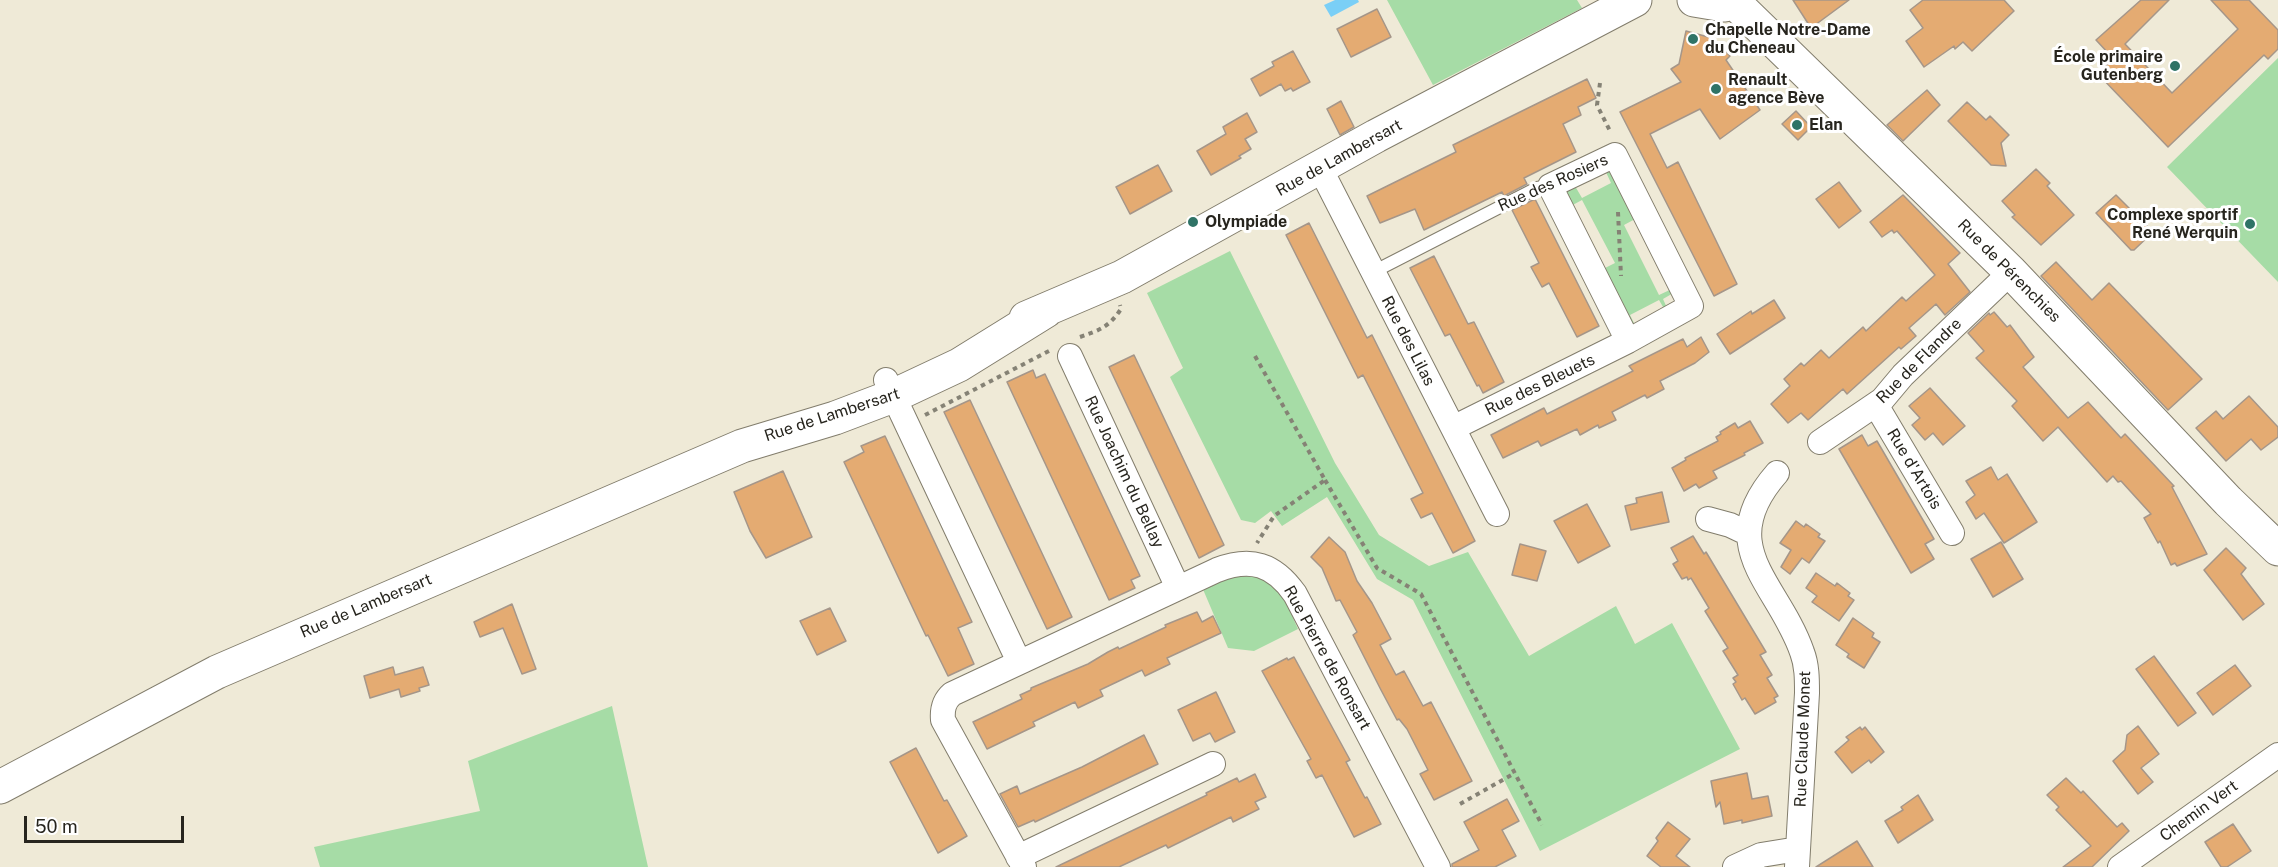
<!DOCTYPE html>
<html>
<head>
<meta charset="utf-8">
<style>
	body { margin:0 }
	#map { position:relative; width:2278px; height:867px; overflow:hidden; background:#efead7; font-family:"Public Sans",sans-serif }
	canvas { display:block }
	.scale { position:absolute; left:24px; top:816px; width:160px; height:27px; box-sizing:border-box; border:3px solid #27251e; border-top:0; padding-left:8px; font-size:18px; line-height:21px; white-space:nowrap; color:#27251e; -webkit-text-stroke:4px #fff; paint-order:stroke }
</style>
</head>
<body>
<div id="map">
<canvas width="2278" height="867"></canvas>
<div class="scale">50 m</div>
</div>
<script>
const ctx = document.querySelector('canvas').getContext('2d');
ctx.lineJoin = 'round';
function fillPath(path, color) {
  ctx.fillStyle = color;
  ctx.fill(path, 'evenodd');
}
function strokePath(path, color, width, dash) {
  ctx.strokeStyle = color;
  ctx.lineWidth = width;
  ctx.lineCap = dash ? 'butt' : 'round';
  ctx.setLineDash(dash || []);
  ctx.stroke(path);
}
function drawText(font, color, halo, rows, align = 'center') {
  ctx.font = font + ' "Public Sans",sans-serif';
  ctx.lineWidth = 6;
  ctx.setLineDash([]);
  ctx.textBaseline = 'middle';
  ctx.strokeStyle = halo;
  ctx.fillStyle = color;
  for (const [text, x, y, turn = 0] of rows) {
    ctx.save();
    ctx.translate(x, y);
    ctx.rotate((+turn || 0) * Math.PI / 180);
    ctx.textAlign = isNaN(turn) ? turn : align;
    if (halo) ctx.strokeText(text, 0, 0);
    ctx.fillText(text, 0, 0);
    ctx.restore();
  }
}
fillPath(new Path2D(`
	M1387,0H1577L1582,8L1433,85Z
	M2278,58V282L2167,167Z
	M1605,170L1614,172L1637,218L1624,225L1659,295L1674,288L1675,292L1663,299L1667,308L1666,312L1659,300L1630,315L1636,327H1630L1601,270L1615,263L1582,200L1569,207L1564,192L1575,186L1582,198L1611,183Z
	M1230,251L1335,463L1379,535L1429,566L1468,552L1529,656L1616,606L1635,644L1672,623L1740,749L1540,851L1413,600L1377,579L1327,497L1282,526L1271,511L1255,523L1241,520L1170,377L1183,368L1147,293Z
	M1249,574C1282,584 1285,600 1298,629L1254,651L1228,648L1202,587L1231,575Z
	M612,706L648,867H320L314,847L480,811L468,761Z`), '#a6dca6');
fillPath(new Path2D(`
	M1335,0H1358L1359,2L1331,17L1324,5Z`), '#7acff6');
const building = new Path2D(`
	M1793,0H1849L1811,28Z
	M1923,0H2004L2014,11L1972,51L1963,42L1955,49L1954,46L1924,67L1906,41L1923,28L1910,10Z
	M2141,0H2169L2125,44L2172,93L2238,29L2211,0H2249L2278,30V49L2268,59L2264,55L2168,147L2098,74L2112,60L2107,55L2109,54L2096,40Z
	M1377,9L1391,37L1351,57L1337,29Z
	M1686,31L1712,38L1730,56L1726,60L1760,110L1720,139L1700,109L1650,134L1667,168L1678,162L1737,284L1714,296L1620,112L1681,82L1671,69L1679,64Z
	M1293,51L1310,82L1293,91L1291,88L1285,91L1281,84L1260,96L1251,79L1274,66L1272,62Z
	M1587,79L1596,98L1578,107L1581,115L1563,124L1576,152L1524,178L1527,184L1504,196L1502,192L1424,230L1415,209L1380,223L1367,196L1456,152L1453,145Z
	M1927,90L1940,105L1903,141L1887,125Z
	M1341,101L1354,127L1340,135L1327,109Z
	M1967,102L1986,120L1990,116L2009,135L2001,143L2006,166L1991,165L1948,121Z
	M1796,111L1811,127L1798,140L1782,124Z
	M1247,113L1257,132L1245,139L1251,149L1239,156L1241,158L1211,175L1197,151L1226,134L1223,127Z
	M1158,165L1172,191L1130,214L1116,187Z
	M2036,169L2050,183L2047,186L2074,215L2041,245L2012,217L2015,215L2002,201Z
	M1839,182L1861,211L1839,228L1816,199Z
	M1903,195L1960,253L1948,264L1970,292L1945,315L1936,304L1909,328L1916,336L1901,349L1899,347L1847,394L1843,389L1808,420L1801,413L1788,423L1771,404L1790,386L1784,379L1801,363L1804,366L1821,350L1829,358L1863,327L1866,331L1902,297L1906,301L1935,275L1897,231L1894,233L1892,230L1882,237L1870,222Z
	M2116,195L2153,232L2134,250H2131L2096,213Z
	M1535,199L1599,326L1577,337L1549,283L1542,287L1531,267L1539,263L1512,210Z
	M1309,223L1367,338L1372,335L1475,541L1453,553L1432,513L1421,518L1411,499L1423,493L1363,375L1358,378L1286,235Z
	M1434,256L1468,324L1474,322L1504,382L1483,393L1479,385L1477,386L1450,334L1445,336L1410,268Z
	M2056,262L2092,300L2109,283L2202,379L2168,410L2041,276Z
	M1774,300L1785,318L1730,354L1717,334L1751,311L1752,314Z
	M1994,312L2007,327L2010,325L2034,357L2023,367L2068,418L2088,402L2121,438L2125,434L2174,486L2172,487L2207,554L2177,566L2175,563L2171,565L2160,541L2158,543L2144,518L2151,514L2121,481L2118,482L2113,476L2107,482L2058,427L2043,441L2012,406L2017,401L1976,358L1984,351L1968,333L1989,313L1990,315Z
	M1701,337L1709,352L1695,363L1660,381L1664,389L1647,398L1645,395L1612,412L1616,420L1599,428L1598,425L1580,435L1577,429L1541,446L1538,441L1503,458L1491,435L1544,408L1547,414L1633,371L1629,366L1683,339L1687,347Z
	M1134,355L1224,545L1199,558L1109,367Z
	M1033,370L1036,378L1045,374L1140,576L1131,580L1135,588L1109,600L1007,382Z
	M1930,388L1965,426L1943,445L1933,433L1925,440L1912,425L1920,418L1909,406Z
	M2249,396L2278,427V437L2261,450L2251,439L2226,461L2196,428L2216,411L2223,419Z
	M970,400L1072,617L1047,629L944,412Z
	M1750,421L1763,443L1744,453L1745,455L1713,471L1717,478L1699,488L1696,484L1684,491L1672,468L1686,460L1685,458L1718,441L1716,437L1721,434L1720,432L1735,423L1738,428Z
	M1862,435L1868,446L1877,441L1934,539L1925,544L1934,559L1911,573L1839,449Z
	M885,436L972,622L958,628L974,664L948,676L928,635L926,636L844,462L864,452L861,446Z
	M1991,467L1998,480L2007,474L2037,522L2004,543L1984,513L1976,519L1966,502L1975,495L1966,481Z
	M783,471L812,537L766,558L750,531L734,492Z
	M1662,492L1669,522L1631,530L1625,506L1637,503L1636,498Z
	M1587,504L1610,546L1578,563L1554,521Z
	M1796,521L1804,527L1806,524L1820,534L1818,537L1825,541L1809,563L1802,558L1790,574L1781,567L1791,550L1780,543Z
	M1693,536L1704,554L1706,552L1766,652L1760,655L1772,675L1767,678L1778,696L1774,698L1776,702L1755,714L1745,698L1742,700L1733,684L1736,682L1733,678L1738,675L1723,651L1728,648L1705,611L1709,608L1691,578L1688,580L1687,577L1682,579L1673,564L1678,561L1671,548Z
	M1329,537L1345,552L1357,581L1372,603L1391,639L1380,645L1396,675L1404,671L1423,706L1431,702L1472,781L1434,800L1420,774L1428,770L1407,729L1399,719L1397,720L1381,690L1353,635L1357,632L1340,600L1336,601L1322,568L1311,557Z
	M2001,542L2023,579L1993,597L1971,559Z
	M1520,544L1546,551L1537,581L1512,575Z
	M2226,548L2246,568L2241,574L2264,604L2243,620L2204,570Z
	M1816,573L1835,586L1837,583L1850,593L1848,596L1854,600L1839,621L1812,602L1817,596L1806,588Z
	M512,604L536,669L522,674L503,628L480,637L474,622Z
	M830,608L846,641L817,655L800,621Z
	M1197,612L1202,622L1213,616L1221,633L1167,658L1170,664L1145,676L1142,670L1100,690L1103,696L1078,708L1075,702L1033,722L1035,726L987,749L973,722L1022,699L1020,695L1031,690V688L1088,664L1108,652L1118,647L1119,649L1166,627L1165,625Z
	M1853,618L1874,633L1872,637L1880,642L1864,668L1847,657L1849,654L1836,645Z
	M2154,656L2196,713L2178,726L2136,669Z
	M1294,657L1350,760L1346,762L1365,798L1367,797L1381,824L1354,837L1322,775L1316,778L1307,761L1311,759L1262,671L1287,658L1288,660Z
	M2235,665L2251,686L2213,715L2197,693Z
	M393,667L395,675L423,667L429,685L419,688L420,691L401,697L399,689L370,698L364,676Z
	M1216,692L1235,732L1215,742L1210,733L1193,741L1178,710Z
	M2138,726L2159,754L2141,768L2153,782L2138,794L2113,761L2125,750L2127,735Z
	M1860,727L1862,730L1865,727L1884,752L1871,763L1869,760L1852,773L1835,752L1849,740L1846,737Z
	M1144,735L1158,764L1035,822L1034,820L1018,827L1000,794L1017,786L1020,794L1082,767Z
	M916,748L944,801L947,800L967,836L938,853L890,762Z
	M1747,773L1752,799L1768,796L1772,816L1742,823V820L1724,824L1720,802L1716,807L1711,781Z
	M1255,774L1266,797L1255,802L1259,809L1233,822L1231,817L1168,848L1166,845L1119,867H1056L1207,795L1206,793L1237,778L1239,782Z
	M2066,778L2081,793L2083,791L2117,827L2122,823L2129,831L2092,867H2063L2091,846L2056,810L2059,807L2047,795Z
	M1918,795L1933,820L1898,843L1885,821L1903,810L1901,807Z
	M1507,799L1519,821L1502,830L1516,856L1495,867H1452V864L1479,850L1464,822Z
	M1668,822L1690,839L1676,856L1690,867H1661L1647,856L1658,841L1656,838Z
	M2233,824L2251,851L2227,867H2221L2205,842Z
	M1857,841L1873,867H1816Z`);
fillPath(building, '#e4ab72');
strokePath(building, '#a59689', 1.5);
const service = new Path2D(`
	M1373,272L1537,188L1550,186`);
const minor = new Path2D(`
	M1320,168L1497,514
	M1070,356L1178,588
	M886,380L1019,662
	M1876,405L1952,533
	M1453,428L1628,341L1691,306L1615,155L1550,186L1628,341
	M1820,442L1882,400L1903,375L2011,272
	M1777,473C1712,547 1778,583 1802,652C1807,665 1807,679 1807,693L1797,867
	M1708,519L1730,525L1749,534
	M1018,857L1213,764
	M1024,867L943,720C942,709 944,701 952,694L1217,570C1251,557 1274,564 1295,594L1438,867
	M1735,867L1761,855L1798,849
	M2120,867L2278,755`);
const secondary = new Path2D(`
	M1694,0L1724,5L1735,3
	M1732,0L2011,272L2228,501L2278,549
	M1026,318L1122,277L1376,136L1635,0
	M0,787L217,672L742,446L835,418L893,396L959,365L1046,311`);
strokePath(service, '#827d6c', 14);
strokePath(minor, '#827d6c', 26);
strokePath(secondary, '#827d6c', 35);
strokePath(new Path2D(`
	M1600,83L1597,105L1611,133
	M1618,212L1621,276
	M1080,337C1100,330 1109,327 1121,309L1120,305
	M1255,356L1325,480L1274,516L1257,543
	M925,415L1049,351
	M1325,480L1377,568L1421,594L1542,825
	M1460,804L1515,773`), '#858275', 4, [4.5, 4.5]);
strokePath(service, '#fff', 12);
strokePath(minor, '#fff', 24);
strokePath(secondary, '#fff', 33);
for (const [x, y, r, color] of [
	[1693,39,6,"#2f7366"],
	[2175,66,6,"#2f7366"],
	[1716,89,6,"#2f7366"],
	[1797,125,6,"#2f7366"],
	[1193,222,6,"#2f7366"],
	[2250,224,6,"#2f7366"]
]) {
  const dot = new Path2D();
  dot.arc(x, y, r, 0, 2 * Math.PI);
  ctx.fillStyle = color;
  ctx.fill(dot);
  strokePath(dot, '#fff', 2);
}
drawText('bold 16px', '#27251e', '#fff', [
	["Chapelle Notre-Dame",1705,30],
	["du Cheneau",1705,48],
	["École primaire",2163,57,"right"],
	["Gutenberg",2163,75,"right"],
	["Renault",1728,80],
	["agence Bève",1728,98],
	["Elan",1809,125],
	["Complexe sportif",2238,215,"right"],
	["René Werquin",2238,233,"right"],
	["Olympiade",1205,222]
], 'left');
drawText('16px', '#27251e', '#fff', [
	["Rue de Lambersart",1339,158,-29],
	["Rue des Rosiers",1553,183,-24],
	["Rue de Pérenchies",2009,271,45],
	["Rue des Lilas",1408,341,63],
	["Rue de Flandre",1919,361,-45],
	["Rue des Bleuets",1540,385,-26],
	["Rue de Lambersart",832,415,-18],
	["Rue d'Artois",1914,469,59],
	["Rue Joachim du Bellay",1124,472,65],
	["Rue de Lambersart",366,606,-23],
	["Rue Pierre de Ronsart",1327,658,61],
	["Rue Claude Monet",1803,739,-88],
	["Chemin Vert",2199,811,-36]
]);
</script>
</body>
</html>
